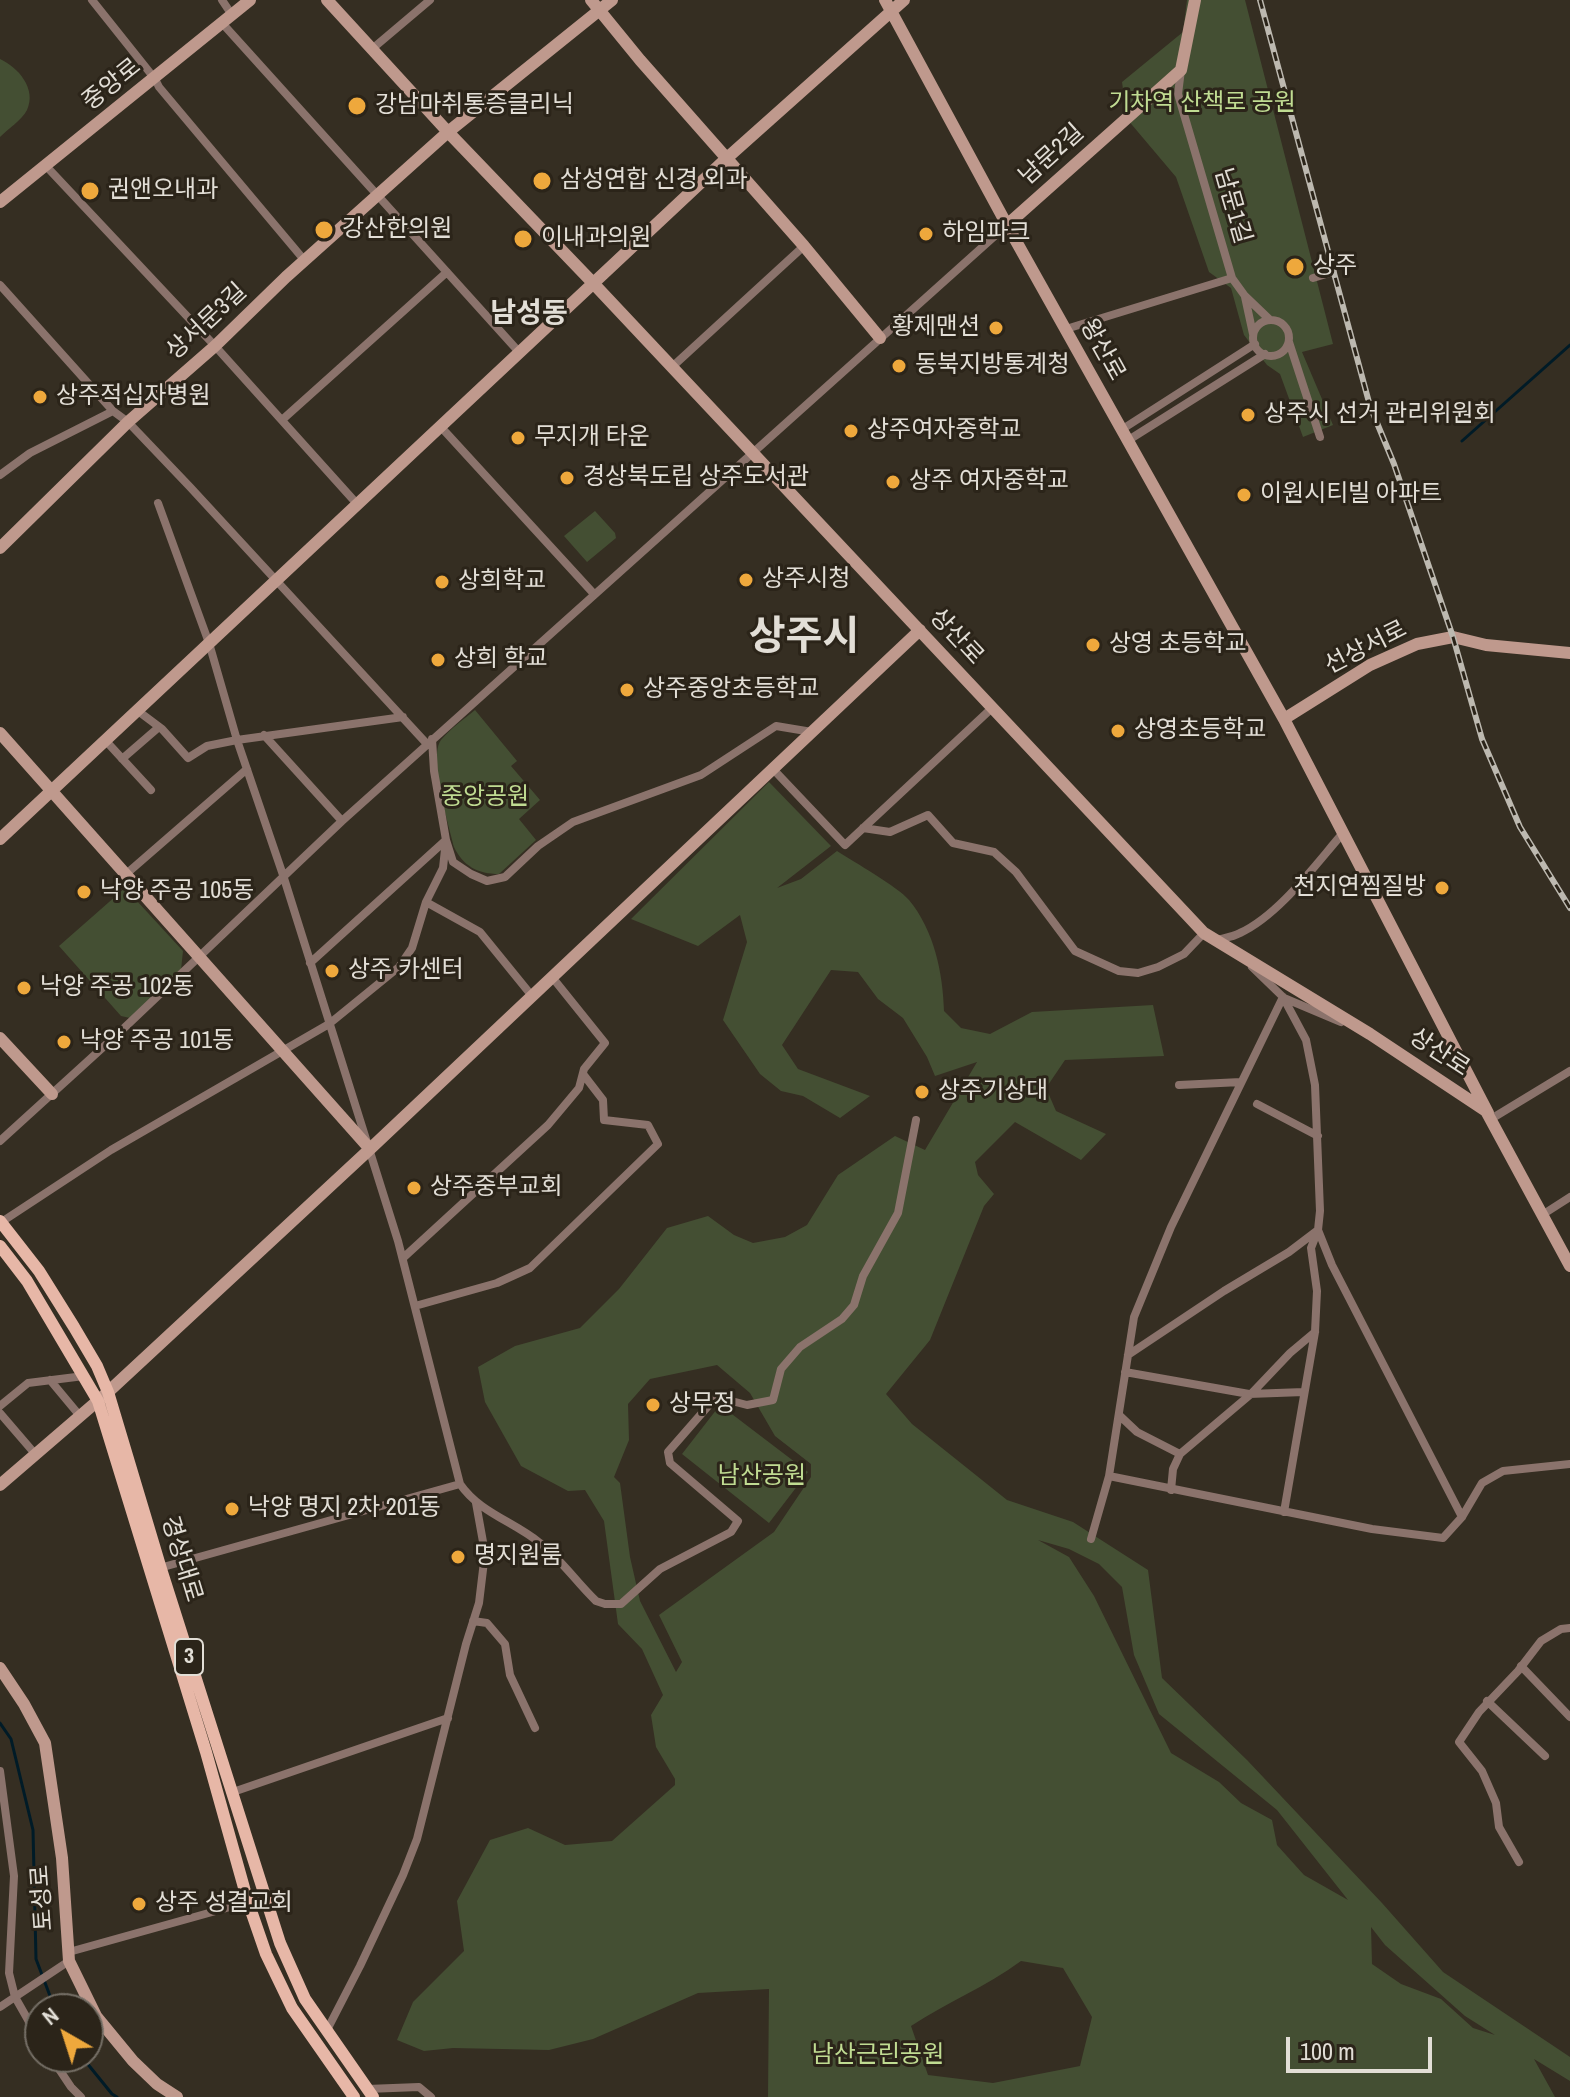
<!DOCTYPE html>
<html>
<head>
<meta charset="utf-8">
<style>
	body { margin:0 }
	#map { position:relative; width:1570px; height:2097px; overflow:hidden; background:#352e22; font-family:"Archivo Narrow",sans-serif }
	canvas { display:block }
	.north { position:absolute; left:24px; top:1993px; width:80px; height:80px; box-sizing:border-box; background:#2b2419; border:2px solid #746e65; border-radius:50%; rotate:321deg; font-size:22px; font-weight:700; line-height:32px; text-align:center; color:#e2ded6 }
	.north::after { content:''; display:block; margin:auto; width:28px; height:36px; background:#eea83c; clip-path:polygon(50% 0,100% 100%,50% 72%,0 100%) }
	.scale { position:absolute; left:1286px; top:2037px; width:146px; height:36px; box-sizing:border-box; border:4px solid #e2ded6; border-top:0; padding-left:10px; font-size:24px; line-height:28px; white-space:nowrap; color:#e2ded6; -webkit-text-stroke:6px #2b2419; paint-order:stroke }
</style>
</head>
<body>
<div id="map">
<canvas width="1570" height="2097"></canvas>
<div class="north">N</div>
<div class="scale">100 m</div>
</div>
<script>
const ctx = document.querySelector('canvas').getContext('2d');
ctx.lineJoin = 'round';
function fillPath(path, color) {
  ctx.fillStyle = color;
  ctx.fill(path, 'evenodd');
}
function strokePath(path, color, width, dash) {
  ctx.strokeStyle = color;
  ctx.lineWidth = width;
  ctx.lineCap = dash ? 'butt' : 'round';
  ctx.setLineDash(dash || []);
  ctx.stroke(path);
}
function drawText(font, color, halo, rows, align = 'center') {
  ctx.font = font + ' "Archivo Narrow","Noto Sans KR",sans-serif';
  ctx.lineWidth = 6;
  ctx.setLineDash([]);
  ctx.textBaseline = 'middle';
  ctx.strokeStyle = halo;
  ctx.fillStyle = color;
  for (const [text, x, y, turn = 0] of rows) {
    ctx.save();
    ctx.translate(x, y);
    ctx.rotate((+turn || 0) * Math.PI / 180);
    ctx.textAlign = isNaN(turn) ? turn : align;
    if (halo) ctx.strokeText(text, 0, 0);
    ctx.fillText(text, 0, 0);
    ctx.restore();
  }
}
fillPath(new Path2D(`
	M1187,0H1245L1333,344L1302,352L1333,425L1303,437L1280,374L1267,365L1244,335L1231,288L1209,272L1176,177L1127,119L1122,82L1183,32Z
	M0,59C18,67 37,89 27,110C22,120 8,129 0,137Z
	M595,511L615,533L616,538L587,562L564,536Z
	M475,710L517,761L511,766L540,800L519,819L536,840L499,874C478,874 463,866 454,847C449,826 428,757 441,740C450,729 464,719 475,710Z
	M769,782L831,846L777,888L801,879L837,851C854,862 898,887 909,900C934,930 943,973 944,1011L961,1028L990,1034L1032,1012L1153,1005L1164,1056L1065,1060L1046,1088L1056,1111L1106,1134L1081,1160L1015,1122L975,1162L978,1175L994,1194L984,1206L930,1340L886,1394L912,1424L1007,1500L1073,1522L1148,1570L1162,1678L1247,1760L1382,1903L1443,1972L1570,2057V2081L1534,2059L1555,2097H768L769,1989L698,1993L593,2039L549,2050L453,2048L424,2051L397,2040L413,2002L464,1951L457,1901L490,1840L528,1828L565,1845L612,1841L675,1785V1779L656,1747L651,1715L663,1695L642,1649L618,1624L604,1521L585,1490L568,1491L521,1466L485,1402L478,1367L515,1346L580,1328L619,1289L667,1228L708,1216L734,1235L753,1243L785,1237L807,1225L838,1175L895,1136L925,1150L977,1062L935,1076L927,1057L903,1018L878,999L858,972L831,970L782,1045L798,1069L870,1096L840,1118L803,1096L781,1091L760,1074L723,1020L747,942L740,915L698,946L631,919ZM717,1365L750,1393L775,1436L811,1464V1477L774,1532L659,1615L682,1662L676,1672L640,1601L630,1557L620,1483L614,1477L629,1440L628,1404L650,1379ZM1038,1540L1069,1549L1099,1564L1122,1587L1134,1655L1159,1714L1277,1810L1348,1900L1304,1875L1277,1845L1272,1820L1241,1803L1219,1782L1171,1753L1094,1596L1069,1557ZM1371,1927L1385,1945L1465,2016L1495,2035L1473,2028L1441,1999L1401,1984L1372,1964ZM1021,1961L1063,1968L1092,2017L1080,2066L993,2083L928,2075L911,2026C947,2002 986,1987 1021,1961Z
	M125,888L183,951L181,970L130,1018L121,1016L59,946Z
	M720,1405L808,1472L769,1523L682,1454Z`), '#444f33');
strokePath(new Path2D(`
	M1462,441L1570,345
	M0,1723L11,1739L33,1830L36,1959L55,2009
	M82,2057L112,2094L117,2097`), '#001b27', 3);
strokePath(new Path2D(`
	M92,0L155,79L159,87L305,261
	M222,0L232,15
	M222,23L519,352
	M372,49L430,0
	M46,166L215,346L358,505
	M1232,278L1245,296L1269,319
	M1313,278L1333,272
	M0,285L113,411L128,422L190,487L427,744
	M1245,297L1253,334
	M1253 338a18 18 0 1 1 36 0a18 18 0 1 1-36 0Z
	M1066,329L1232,278L1178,94L1181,70
	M1289,342L1320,437
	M672,367L804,246
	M282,420L447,272
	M440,426L594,594
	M1121,430L1255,344
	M1127,441L1265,354
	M0,475L30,453L113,411
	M158,503L209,643L237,740L283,875L398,1241L460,1484C480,1513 513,1521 540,1543C561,1559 576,1582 596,1601L605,1604H621L660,1569L731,1532L738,1521L670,1463L668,1452L716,1397L747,1405L773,1400L781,1369L800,1347L842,1319L854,1305L863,1276L898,1213L916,1120
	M138,711L162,729L188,758L207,746L237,740L403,717
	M264,735L342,821
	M105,740L151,790
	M122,759L159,727
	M772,768L845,845L992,708
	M863,828L890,832L928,815L953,843L994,852L1016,872L1075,951L1119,971L1138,973L1158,967L1184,954L1204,933
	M125,875L247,769
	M426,902L480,932L532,996
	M1216,940C1224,938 1233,937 1240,933C1279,915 1315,865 1343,833
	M310,963L446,840L453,862L471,874L487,881L505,877L538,846L573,822L701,775L776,726L812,732
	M1283,997L1306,1040L1315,1085L1320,1211L1318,1230L1311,1248L1317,1291L1315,1332L1284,1512
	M1284,998L1341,1022
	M1179,1085L1241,1082
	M1257,1104L1318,1136
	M1491,1119L1570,1071
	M0,1141L122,1030L342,821L1007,225
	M1542,1215L1570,1197
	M0,1223L111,1150L329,1024L399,967L412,948L426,902L443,868L446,840L434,771L432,739
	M403,1258L548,1125L579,1088L584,1069L605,1043L552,977
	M415,1306L497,1283L530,1268L658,1144L648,1125L604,1120L603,1100L583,1074
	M1128,1355L1224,1291L1289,1252L1318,1230L1332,1265L1462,1517
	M1125,1372L1249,1394L1304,1392
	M50,1380L80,1416
	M0,1406L28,1383L84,1376
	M0,1413L36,1455
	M1119,1415L1137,1432L1180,1454
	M1109,1476L1372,1529L1443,1538L1462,1517L1482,1483L1503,1471L1570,1464
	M1171,1490L1173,1469L1180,1454L1251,1394L1290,1353L1315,1332
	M1091,1539L1109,1476L1134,1317L1171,1227L1283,997L1252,967
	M156,1569L460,1484
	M473,1621L487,1623L505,1644L510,1675L535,1728
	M1521,1666L1570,1717
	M1487,1701L1545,1756
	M0,1771L14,1876L9,1973L15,1997L40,2041
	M233,1792L448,1718
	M1519,1862L1499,1827L1496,1803L1482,1771L1459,1742L1479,1712L1518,1671L1541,1641L1561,1629L1570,1628
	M69,1952L248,1902L264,1894
	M0,2007L69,1961
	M327,2030L360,1966L403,1875L417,1839L466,1644L479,1603L485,1553L476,1503
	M51,2057L71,2087L81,2097
	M367,2089L419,2087L431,2097`), '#8b736c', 8);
strokePath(new Path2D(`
	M327,0L448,132L593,283L1204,933L1370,1034L1486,1111L1570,1266
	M591,0L640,60L804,246L880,338
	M885,0L1007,225L1284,719L1488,1113
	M0,202L250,0
	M1007,225L1181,70L1195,0
	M0,548L128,422L215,346L286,277L448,132L612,0
	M1284,719L1370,665L1417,644L1453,637L1486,645L1570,653
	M0,733L370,1149
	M0,839L727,158L904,0
	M0,1038L52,1094
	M0,1485L108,1392L370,1149L920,630
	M0,1668L24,1704L45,1743L62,1858L69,1961L96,2016L133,2061L157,2084L177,2097`), '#bf998d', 12);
strokePath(new Path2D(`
	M0,1221L39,1271L74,1327L97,1366L108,1392L161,1569L280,1943L305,1999L373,2097
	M0,1246L27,1281L98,1401L206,1752L248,1902L266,1954L292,2008L354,2097`), '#e7b7a7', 12);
const rail = new Path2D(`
	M1260,0L1370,406L1394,464L1453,637L1482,739L1520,827L1570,908`);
strokePath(rail, '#bdb9b0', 6);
strokePath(rail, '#2b2419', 3, [9]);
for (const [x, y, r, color] of [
	[357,106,10,"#eea83c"],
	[542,181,10,"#eea83c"],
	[90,191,10,"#eea83c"],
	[324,230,10,"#eea83c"],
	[926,234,8,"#eea83c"],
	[523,239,10,"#eea83c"],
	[1295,267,10,"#eea83c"],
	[996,328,8,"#eea83c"],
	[899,366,8,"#eea83c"],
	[40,397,8,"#eea83c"],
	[1248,415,8,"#eea83c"],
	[851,431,8,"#eea83c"],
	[518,438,8,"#eea83c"],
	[567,478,8,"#eea83c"],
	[893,482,8,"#eea83c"],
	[1244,495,8,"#eea83c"],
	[746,580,8,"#eea83c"],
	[442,582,8,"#eea83c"],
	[1093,645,8,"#eea83c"],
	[438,660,8,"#eea83c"],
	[627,690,8,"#eea83c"],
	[1118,731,8,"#eea83c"],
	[1442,888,8,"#eea83c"],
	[84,892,8,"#eea83c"],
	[332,971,8,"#eea83c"],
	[24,988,8,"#eea83c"],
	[64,1042,8,"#eea83c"],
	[922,1092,8,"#eea83c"],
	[414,1188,8,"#eea83c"],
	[653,1405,8,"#eea83c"],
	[232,1509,8,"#eea83c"],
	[458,1557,8,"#eea83c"],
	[139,1904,8,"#eea83c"]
]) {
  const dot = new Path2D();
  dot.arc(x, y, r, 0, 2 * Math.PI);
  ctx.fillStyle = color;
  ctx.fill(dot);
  strokePath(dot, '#2b2419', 3);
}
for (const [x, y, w] of [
	[189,1657,28]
]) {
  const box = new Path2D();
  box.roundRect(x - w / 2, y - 18, w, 36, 6);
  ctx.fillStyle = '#2b2419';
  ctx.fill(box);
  strokePath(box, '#e2ded6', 2);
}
drawText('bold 22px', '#e2ded6', null, [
	["3",189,1657]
]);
drawText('24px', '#e2ded6', '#2b2419', [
	["중앙로",112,85,-39],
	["남문2길",1052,155,-42],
	["남문1길",1232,206,74],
	["상서문3길",207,322,-43],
	["왕산로",1102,350,61],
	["상산로",956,637,47],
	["선상서로",1366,648,-27],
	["상산로",1439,1053,33],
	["경상대로",181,1559,73],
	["토성로",43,1898,-94]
]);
drawText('24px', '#c0dc92', '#2b2419', [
	["기차역 산책로 공원",1202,104],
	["중앙공원",485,798],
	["남산공원",762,1477],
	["남산근린공원",878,2056]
]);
drawText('24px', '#e2ded6', '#2b2419', [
	["강남마취통증클리닉",375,106],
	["삼성연합 신경 외과",560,181],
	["권앤오내과",108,191],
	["강산한의원",342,230],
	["하임파크",942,234],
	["이내과의원",541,239],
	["상주",1313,267],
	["황제맨션",980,328,"right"],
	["동북지방통계청",915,366],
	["상주적십자병원",56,397],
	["상주시 선거 관리위원회",1264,415],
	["상주여자중학교",867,431],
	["무지개 타운",534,438],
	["경상북도립 상주도서관",583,478],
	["상주 여자중학교",909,482],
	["이원시티빌 아파트",1260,495],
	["상주시청",762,580],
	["상희학교",458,582],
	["상영 초등학교",1109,645],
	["상희 학교",454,660],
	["상주중앙초등학교",643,690],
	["상영초등학교",1134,731],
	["천지연찜질방",1426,888,"right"],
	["낙양 주공 105동",100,892],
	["상주 카센터",348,971],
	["낙양 주공 102동",40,988],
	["낙양 주공 101동",80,1042],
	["상주기상대",938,1092],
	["상주중부교회",430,1188],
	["상무정",669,1405],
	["낙양 명지 2차 201동",248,1509],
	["명지원룸",474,1557],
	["상주 성결교회",155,1904]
], 'left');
drawText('bold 28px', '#e2ded6', '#2b2419', [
	["남성동",529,314]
]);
drawText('bold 40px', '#e2ded6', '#2b2419', [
	["상주시",804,638]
]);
</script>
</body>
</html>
